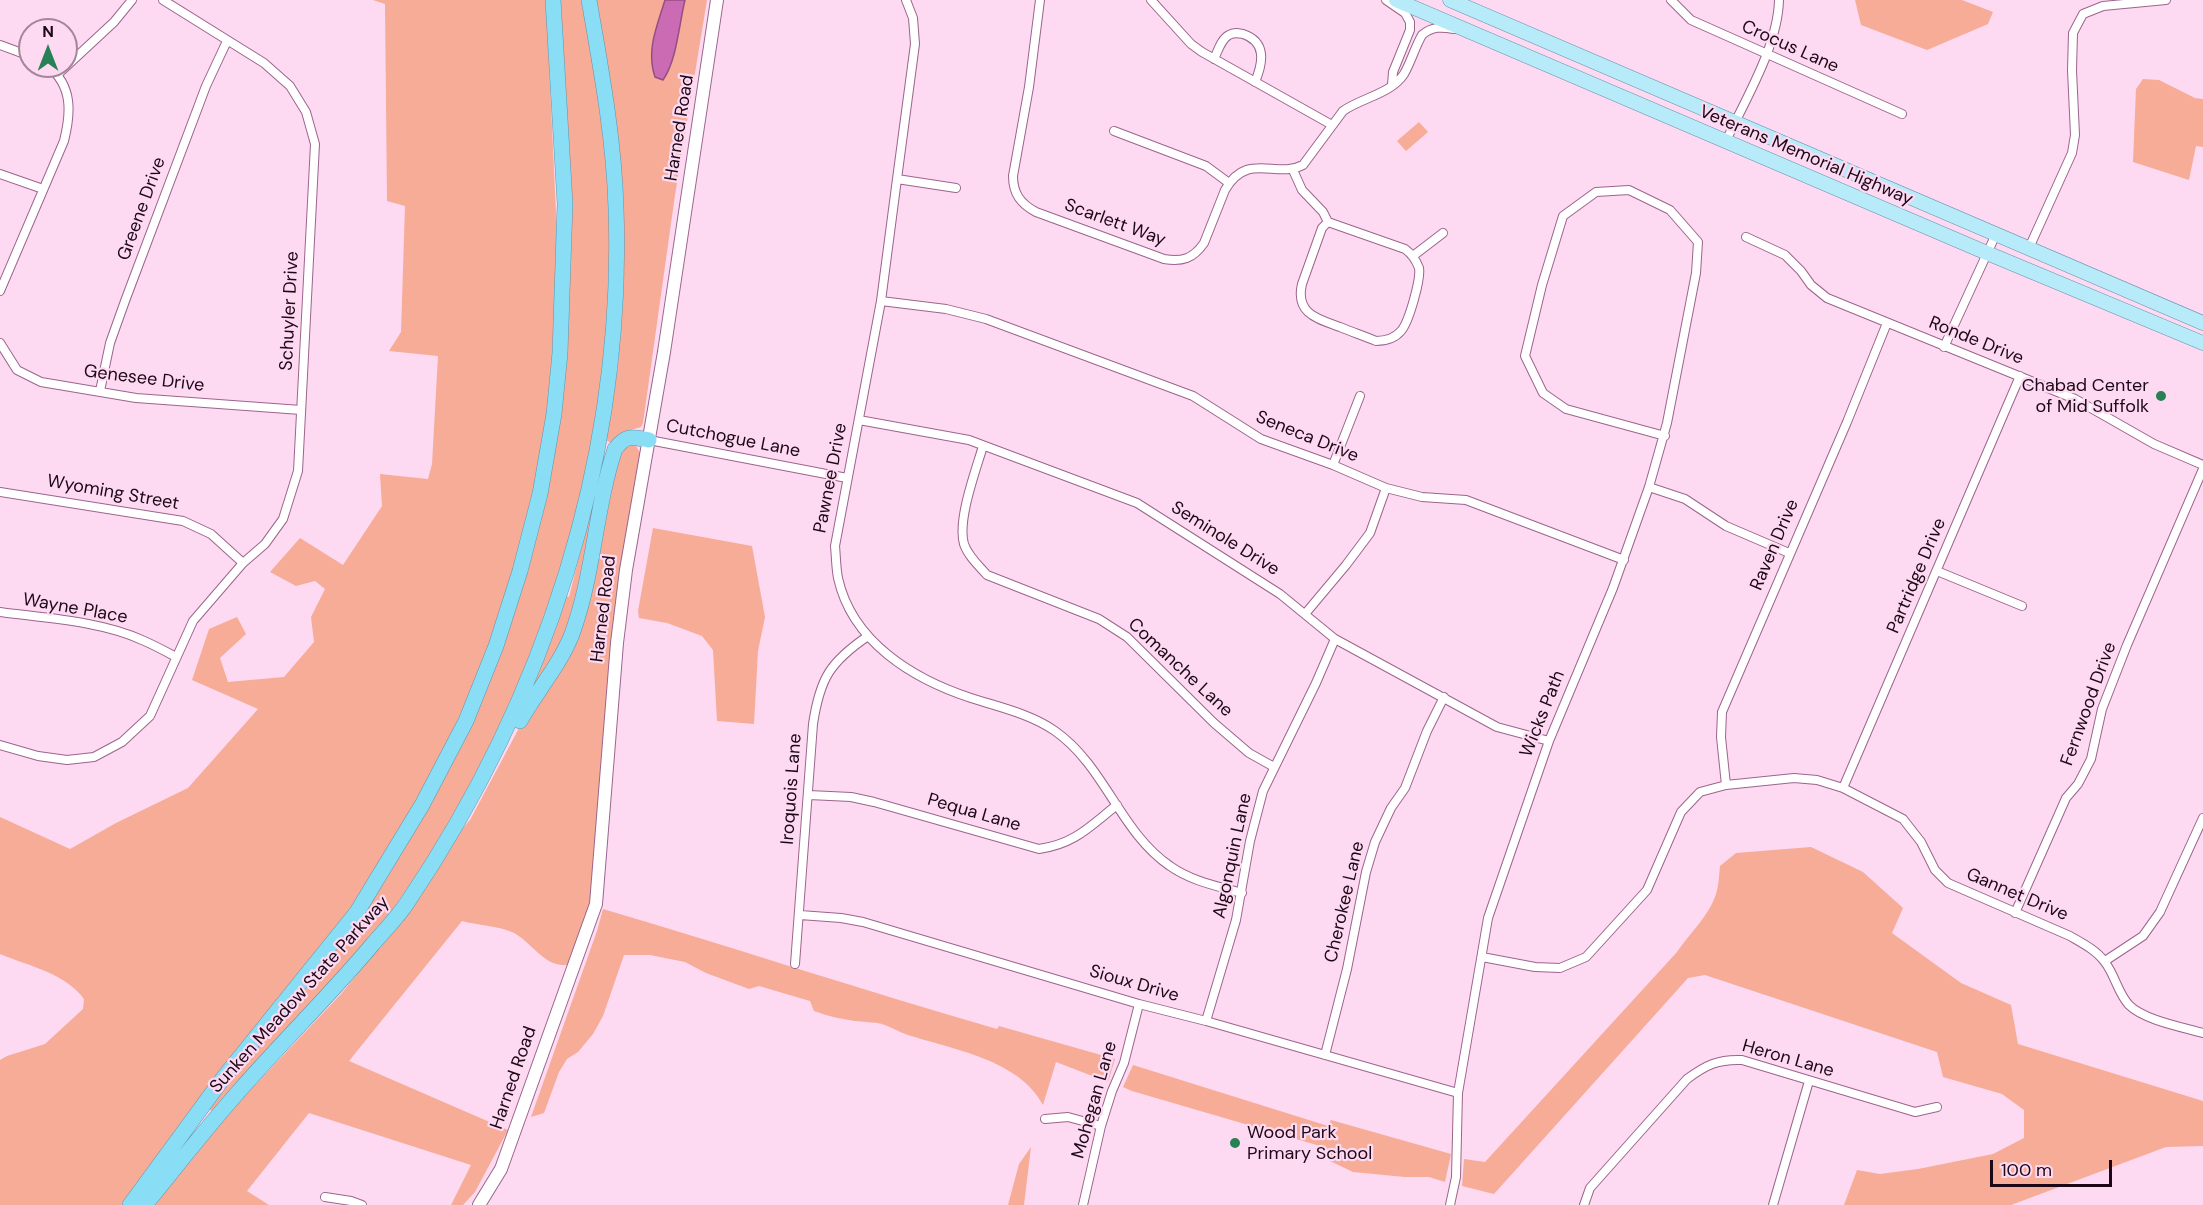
<!DOCTYPE html>
<html>
<head>
<meta charset="utf-8">
<style>
	body { margin:0 }
	#map { position:relative; width:2203px; height:1205px; overflow:hidden; background:#fed9f2; font-family:"DM Sans",sans-serif }
	canvas { display:block }
	.north { position:absolute; left:18px; top:18px; width:60px; height:60px; box-sizing:border-box; background:#fed9f2; border:2px solid #a4859a; border-radius:50%; rotate:0deg; font-size:16px; font-weight:700; line-height:24px; text-align:center; color:#1c0817 }
	.north::after { content:''; display:block; margin:auto; width:21px; height:27px; background:#288055; clip-path:polygon(50% 0,100% 100%,50% 72%,0 100%) }
	.scale { position:absolute; left:1990px; top:1160px; width:122px; height:27px; box-sizing:border-box; border:3px solid #1c0817; border-top:0; padding-left:8px; font-size:18px; line-height:21px; white-space:nowrap; color:#1c0817; -webkit-text-stroke:4px #fed9f2; paint-order:stroke }
</style>
</head>
<body>
<div id="map">
<canvas width="2203" height="1205"></canvas>
<div class="north">N</div>
<div class="scale">100 m</div>
</div>
<script>
const ctx = document.querySelector('canvas').getContext('2d');
ctx.lineJoin = 'round';
function fillPath(path, color) {
  ctx.fillStyle = color;
  ctx.fill(path, 'evenodd');
}
function strokePath(path, color, width, dash) {
  ctx.strokeStyle = color;
  ctx.lineWidth = width;
  ctx.lineCap = dash ? 'butt' : 'round';
  ctx.setLineDash(dash || []);
  ctx.stroke(path);
}
function drawText(font, color, halo, rows, align = 'center') {
  ctx.font = font + ' "DM Sans",sans-serif';
  ctx.lineWidth = 4.5;
  ctx.setLineDash([]);
  ctx.textBaseline = 'middle';
  ctx.strokeStyle = halo;
  ctx.fillStyle = color;
  for (const [text, x, y, turn = 0] of rows) {
    ctx.save();
    ctx.translate(x, y);
    ctx.rotate((+turn || 0) * Math.PI / 180);
    ctx.textAlign = isNaN(turn) ? turn : align;
    if (halo) ctx.strokeText(text, 0, 0);
    ctx.fillText(text, 0, 0);
    ctx.restore();
  }
}
fillPath(new Path2D(`
	M373,0H546L559,276L546,428L525,530L484,664L431,777L404,828L344,918L123,1205H0V1060L7,1056L45,1044L83,1009L84,999C65,973 29,966 0,954V817L70,849L116,823L188,788L258,709L192,680L209,629L237,617L246,634L220,658L228,682L284,677L314,642L311,617L325,589L315,581L296,586L270,572L300,538L343,565L382,506L380,474L428,479L432,464L438,356L389,351L401,332L405,206L387,201L385,4Z
	M559,0H584L607,159L610,234L609,313L601,394L587,476L568,555L508,716L435,848L384,922L215,1113L209,1109L364,907L452,760L556,436Z
	M595,0H665C657,26 646,50 655,76L663,79C677,61 679,24 685,0H707L675,195L643,423L641,427L624,432L611,443L606,440L618,367L621,290Z
	M1855,0H1962L1993,12L1988,24L1927,50L1861,25Z
	M2143,79L2159,80L2195,98L2203,99V147L2196,146L2189,180L2133,162L2136,89Z
	M1419,122L1428,132L1406,151L1397,141Z
	M635,444L640,453L622,579L592,895L571,964C546,971 533,942 512,932C498,926 477,925 462,921L349,1061L508,1130L475,1192L463,1205H451L471,1165L309,1113L247,1191L269,1205H152L206,1137L341,994L387,938L456,836L470,820L526,715L570,648L618,453L624,445Z
	M599,478L602,479L581,580L562,643L531,693L565,596L569,597Z
	M653,528L752,546L765,617L758,651L754,724L717,721L713,650L702,636L667,623L639,618L638,611Z
	M1811,847L1863,872L1903,908L1892,933L1961,983L2011,1005L2018,1044L2203,1101V1146L2166,1147L2011,1205H1844L1857,1170L1880,1174L1918,1169L1993,1154L2024,1138V1110L2002,1094L1943,1077L1937,1052L1705,975L1688,978L1494,1194L1462,1186L1464,1159L1485,1162L1677,952C1690,933 1709,916 1716,894C1719,885 1719,875 1720,866L1736,853Z
	M603,909C735,948 865,991 997,1029L999,1026L1115,1059L1108,1082L1056,1062L1043,1105C1020,1060 952,1049 908,1035C899,1032 891,1027 882,1024C874,1022 863,1022 855,1021C841,1019 828,1016 814,1011L810,1001L759,986L749,989L706,973L685,962L650,955H624L603,1016L593,1034L578,1052L567,1059L559,1072L544,1113L531,1117L597,931Z
	M1133,1065L1328,1126L1331,1120L1451,1154L1445,1182L1429,1177H1405L1353,1172L1330,1161L1327,1148L1132,1091L1123,1087Z
	M1031,1147L1024,1205H1008L1019,1164Z`), '#f6ac96');
const water = new Path2D(`
	M665,0H685C679,24 677,60 663,80L655,77C646,50 657,26 665,0Z`);
fillPath(water, '#cb6bb3');
strokePath(water, '#964d84', 1.5);
const minor = new Path2D(`
	M906,0L913,18L915,44L897,179L881,301L835,546C836,556 836,568 838,578C852,642 913,679 971,698C999,707 1031,714 1055,731C1105,766 1120,832 1170,866C1191,881 1217,886 1242,893
	M1040,0L1029,87L1013,176C1013,194 1021,204 1036,212L1164,259C1182,262 1193,259 1204,243L1225,190C1247,151 1276,179 1303,165L1343,111C1361,98 1391,94 1404,74C1411,62 1415,47 1422,35C1432,26 1442,27 1454,29
	M1151,0L1191,44L1202,52L1332,125
	M1386,0L1405,13L1410,22V30L1393,72L1392,85
	M1671,0L1691,20L1902,114
	M0,45L30,56
	M1214,59C1218,51 1221,39 1229,35C1234,32 1238,33 1243,34C1267,42 1263,63 1255,82
	M58,74L114,22L132,0
	M1114,131L1206,166L1229,183
	M1726,141C1745,100 1778,46 1779,0
	M1293,170L1302,190L1323,212L1328,222L1405,249C1412,254 1416,260 1419,268C1421,279 1409,322 1401,331C1395,338 1386,341 1376,341C1364,336 1352,332 1340,327C1318,319 1295,314 1302,284L1322,228L1328,222
	M0,174L43,189
	M897,179L956,188
	M1746,237L1785,255L1801,271L1811,285L1827,298L2075,399L2154,444L2203,465
	M2029,248L2072,153L2075,135L2072,70L2073,33L2083,14L2103,6L2166,0
	M1413,256L1443,233
	M0,291L64,141C71,113 73,86 48,66
	M881,301L946,309L986,319L1193,396L1261,439L1333,465L1386,488L1422,497L1466,500L1624,560
	M0,343L17,370L41,382L136,398L301,410
	M1944,347L1996,234
	M100,391L110,343L125,301L206,86L227,41
	M859,420L969,440L1137,503L1280,594L1335,639L1497,727L1549,741
	M649,440L847,478
	M983,446C976,470 957,520 964,544C968,556 979,566 987,575L1099,619L1127,637L1214,723L1249,753L1274,767
	M1333,465L1360,396
	M1649,487L1685,499L1726,526L1789,553
	M0,492L183,521L211,534L243,563
	M1937,571L2022,606
	M0,612C45,618 101,621 142,640C154,645 165,651 176,657
	M1305,614L1346,565L1370,533L1386,488
	M0,745L38,756L67,760L94,757L122,742L150,716L193,621L243,563L265,544L283,519L298,471L315,144L306,112L290,86L264,63L163,0
	M1726,785L1721,737L1722,712L1847,422L1887,323
	M1843,788L2020,376
	M809,795L851,797L874,802L1039,849C1075,844 1090,826 1117,805
	M2015,913L2066,798L2078,784L2091,759L2102,709L2127,645L2203,469
	M800,915L841,918L863,922L1139,1004L1206,1021L1458,1093
	M1482,957L1535,967L1560,968L1586,957L1647,890L1681,812L1700,792L1726,785L1794,778L1817,780L1843,788L1903,819L1921,842L1935,870L1948,883L2070,936C2082,943 2096,950 2104,961C2115,974 2117,992 2129,1005C2144,1020 2182,1027 2203,1033
	M2105,961L2143,936L2160,912L2203,818
	M795,964L813,724C820,678 830,662 868,636
	M1206,1021L1236,920L1250,841L1263,791L1316,683L1335,639
	M1325,1055L1347,969L1366,872L1375,842L1391,808L1405,788L1427,731L1444,697
	M1045,1119L1068,1117L1101,1126
	M325,1197L351,1201L362,1205
	M1083,1205L1101,1126L1112,1091L1124,1063L1139,1004
	M1450,1205L1456,1177L1458,1093L1488,918L1549,741L1613,588L1649,487L1667,423L1696,273L1698,242L1670,210L1629,190L1596,192L1563,216L1542,285L1525,356L1543,393L1566,409L1665,436
	M1584,1205L1590,1188L1687,1079C1706,1065 1718,1059 1742,1060L1915,1112L1937,1107
	M1773,1205L1809,1081`);
const secondary = new Path2D(`
	M479,1205L501,1169L596,904L617,643L626,570L664,352L717,0`);
const primary = new Path2D(`
	M1396,0L1987,253L2203,343
	M1450,0L2203,323`);
const motorway = new Path2D(`
	M520,721C536,692 560,665 572,634C594,574 595,509 615,449C627,434 631,437 649,440
	M130,1205L224,1077L357,912L422,805L466,721L496,646L520,571L540,494L554,414L560,353L565,204L553,0
	M145,1205C176,1167 207,1127 240,1090C283,1041 330,995 372,945C384,931 397,918 407,903C545,699 625,456 616,208C614,138 601,69 589,0`);
strokePath(minor, '#9b658c', 10);
strokePath(secondary, '#9b658c', 14);
strokePath(primary, '#6393a8', 15);
strokePath(motorway, '#6393a8', 16);
strokePath(minor, '#fff', 8);
strokePath(secondary, '#fff', 12);
strokePath(primary, '#b8ebfa', 14);
strokePath(motorway, '#89def6', 15);
for (const [x, y, r, color] of [
	[2161,396,6,"#288055"],
	[1235,1143,6,"#288055"]
]) {
  const dot = new Path2D();
  dot.arc(x, y, r, 0, 2 * Math.PI);
  ctx.fillStyle = color;
  ctx.fill(dot);
  strokePath(dot, '#fed9f2', 2);
}
drawText('18px', '#1c0817', '#fed9f2', [
	["Crocus Lane",1790,47,24],
	["Harned Road",680,128,-81],
	["Veterans Memorial Highway",1806,156,23],
	["Greene Drive",142,209,-70],
	["Scarlett Way",1115,223,20],
	["Schuyler Drive",290,311,-87],
	["Ronde Drive",1976,341,22],
	["Genesee Drive",144,379,7],
	["Seneca Drive",1307,437,22],
	["Cutchogue Lane",733,439,11],
	["Pawnee Drive",831,478,-79],
	["Wyoming Street",113,493,10],
	["Seminole Drive",1225,539,32],
	["Raven Drive",1775,545,-67],
	["Partridge Drive",1917,576,-67],
	["Wayne Place",75,609,10],
	["Harned Road",604,609,-83],
	["Comanche Lane",1180,668,43],
	["Fernwood Drive",2089,704,-70],
	["Wicks Path",1543,714,-68],
	["Iroquois Lane",792,789,-86],
	["Pequa Lane",974,813,16],
	["Algonquin Lane",1233,856,-78],
	["Gannet Drive",2017,895,23],
	["Cherokee Lane",1345,902,-77],
	["Sioux Drive",1134,984,16],
	["Sunken Meadow State Parkway",300,995,-48],
	["Heron Lane",1788,1059,16],
	["Harned Road",514,1078,-71],
	["Mohegan Lane",1095,1100,-74]
]);
drawText('18px', '#1c0817', '#fed9f2', [
	["Chabad Center",2149,386],
	["of Mid Suffolk",2149,407],
	["Wood Park",1247,1133,"left"],
	["Primary School",1247,1154,"left"]
], 'right');
</script>
</body>
</html>
